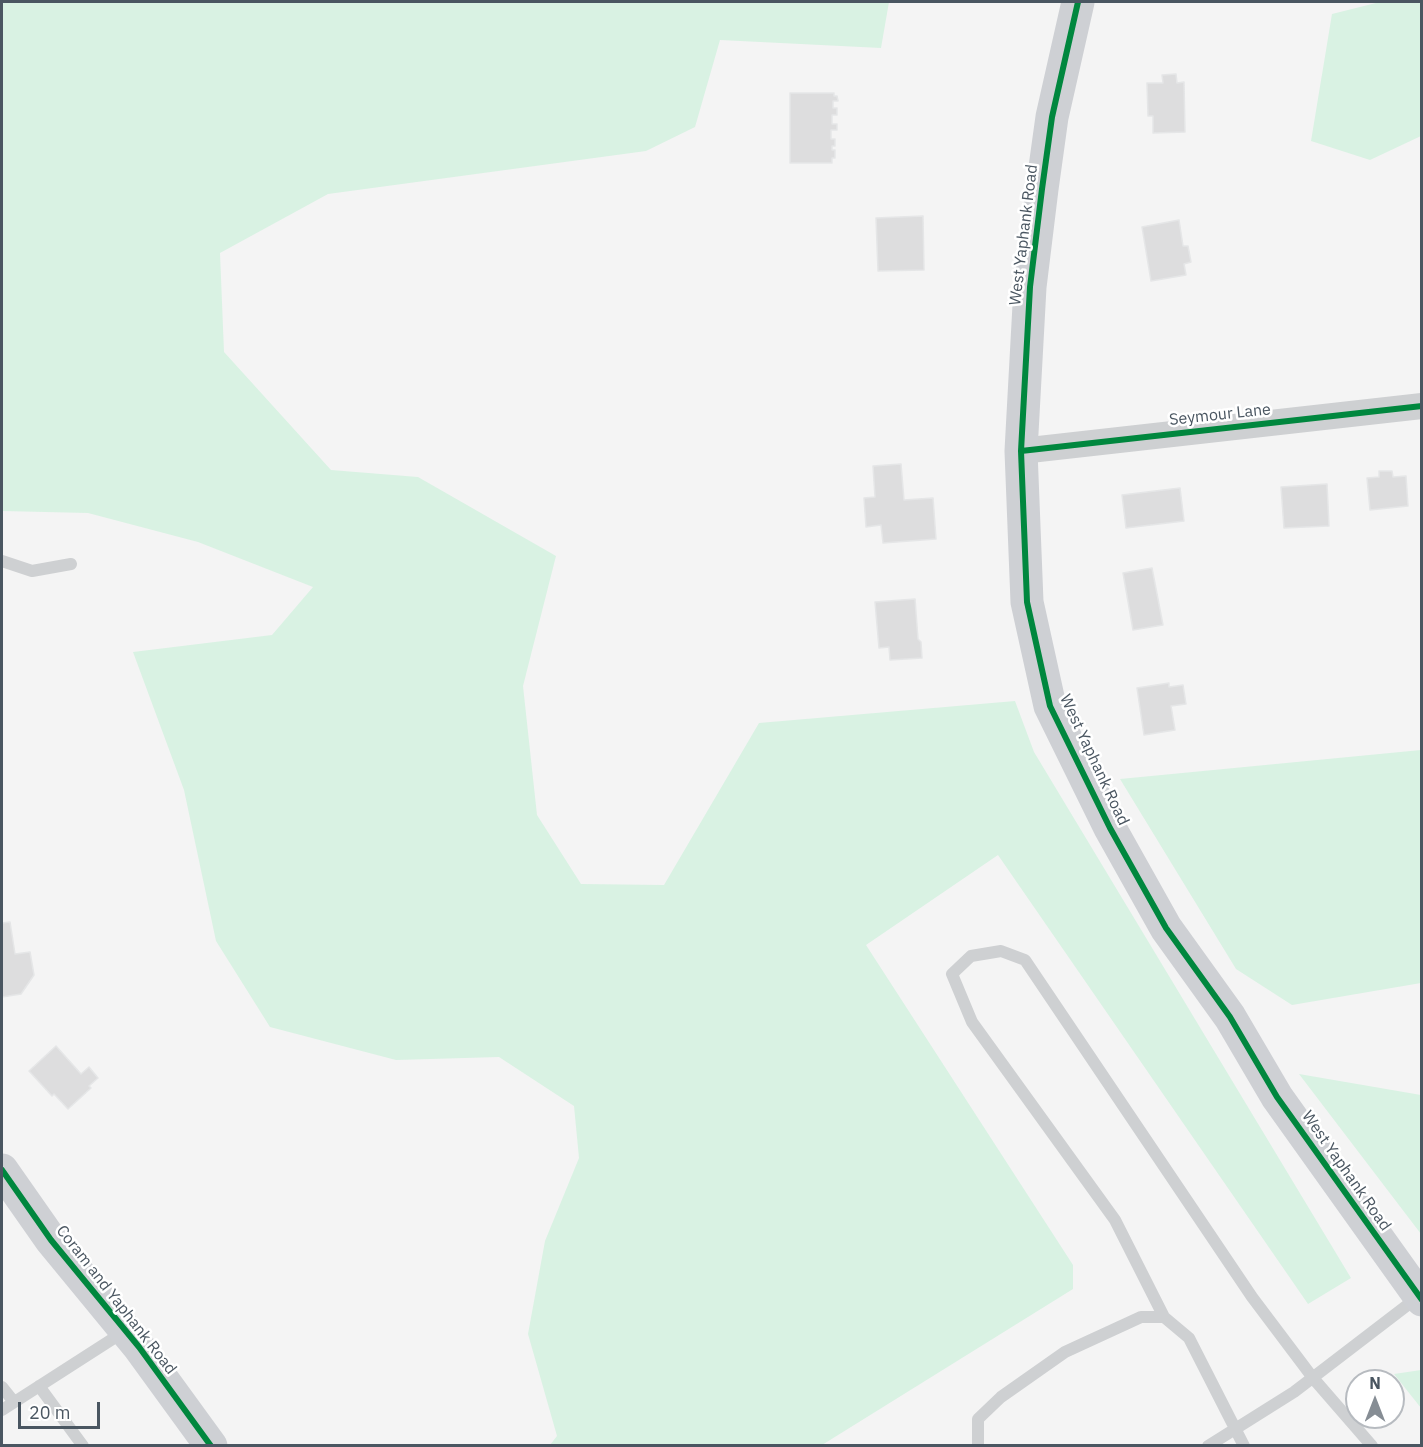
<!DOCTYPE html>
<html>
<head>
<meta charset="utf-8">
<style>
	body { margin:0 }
	#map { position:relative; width:1423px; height:1447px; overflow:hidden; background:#f4f4f4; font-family:"IBM Plex Sans",sans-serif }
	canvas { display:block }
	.frame { position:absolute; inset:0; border:3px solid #4a5661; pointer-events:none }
	.north { position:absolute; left:1345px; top:1369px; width:60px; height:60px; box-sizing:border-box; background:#fff; border:2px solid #b7bbc0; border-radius:50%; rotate:0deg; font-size:16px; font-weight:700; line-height:24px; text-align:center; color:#4a5661 }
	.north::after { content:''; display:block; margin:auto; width:21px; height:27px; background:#868d94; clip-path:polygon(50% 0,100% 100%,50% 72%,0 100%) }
	.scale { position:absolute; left:18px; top:1402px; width:82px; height:27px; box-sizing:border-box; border:3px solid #4a5661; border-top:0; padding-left:8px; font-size:18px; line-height:21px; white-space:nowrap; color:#4a5661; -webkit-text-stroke:4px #fff; paint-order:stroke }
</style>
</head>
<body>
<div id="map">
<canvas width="1423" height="1447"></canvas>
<div class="frame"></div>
<div class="north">N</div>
<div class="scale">20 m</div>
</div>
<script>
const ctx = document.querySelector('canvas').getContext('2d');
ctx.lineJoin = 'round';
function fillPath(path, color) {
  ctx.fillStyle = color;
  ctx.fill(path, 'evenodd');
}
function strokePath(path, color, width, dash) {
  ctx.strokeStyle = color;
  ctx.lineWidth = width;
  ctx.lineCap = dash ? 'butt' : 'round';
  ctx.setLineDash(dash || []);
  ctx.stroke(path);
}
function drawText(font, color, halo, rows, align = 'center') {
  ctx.font = font + ' "IBM Plex Sans",sans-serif';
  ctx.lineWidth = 5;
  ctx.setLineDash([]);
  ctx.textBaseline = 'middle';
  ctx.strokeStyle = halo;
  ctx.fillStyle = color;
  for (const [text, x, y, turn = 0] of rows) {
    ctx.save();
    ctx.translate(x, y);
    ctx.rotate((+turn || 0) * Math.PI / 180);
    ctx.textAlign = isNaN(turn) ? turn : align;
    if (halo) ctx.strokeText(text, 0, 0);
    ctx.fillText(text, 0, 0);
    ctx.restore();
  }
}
fillPath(new Path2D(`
	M2,2H889L881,48L720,40L695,127L646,151L328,194L220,253L224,352L331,470L418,477L556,556L523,686L537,815L581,884L664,885L759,723L1015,701L1034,752L1351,1278L1308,1304L998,855L866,945L1073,1265V1289L822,1445H550L557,1436L528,1334L545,1241L579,1158L574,1106L499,1057L396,1060L270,1027L216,941L184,790L133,652L272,635L313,587L198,542L88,513L2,511Z
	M1380,2H1421V136L1370,160L1311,141L1332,14Z
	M1421,750V983L1292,1005L1236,969L1120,779Z
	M1299,1074L1421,1095V1234Z
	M1421,1370H1422L1421,1408L1394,1374Z`), '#d9f2e3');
const building = new Path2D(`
	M1176,74L1177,83L1184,82L1185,132L1153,133V116H1148L1147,83H1163L1162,75Z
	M790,93H834V96H837L838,101H833V108H837V115H832V124H837V130H831V139H835V146H832V150H835V158H832V163H790Z
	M923,216L924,270L878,271L876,218Z
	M1179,220L1183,246H1188L1191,262L1184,264L1186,275L1151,281L1142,227Z
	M901,464L904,500L933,498L936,539L883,543L881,525L866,527L864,498L875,497L873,466Z
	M1379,471H1392L1393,477L1406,476L1408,506L1370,510L1367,478L1379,477Z
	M1327,484L1329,526L1284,528L1281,487Z
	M1180,488L1184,521L1126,528L1122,495Z
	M1152,568L1163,625L1133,630L1123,573Z
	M915,599L918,639L921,642L922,658L890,660L889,647L879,648L875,602Z
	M1169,683V687L1183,685L1186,704L1171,706L1175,730L1144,735L1137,688Z
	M10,922L15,954L30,952L34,975L21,994L2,997V923Z
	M56,1046L81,1074L89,1067L98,1078L89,1086L91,1088L68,1109L54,1094L52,1096L29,1071Z`);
fillPath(building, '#ddddde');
strokePath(building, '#e5e6e7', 1.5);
strokePath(new Path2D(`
	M2,561L32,571L71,564
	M39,1386L83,1446
	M2,1387L14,1402
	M2,1410L125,1331
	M978,1446V1419L1001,1397L1065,1352L1141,1317H1164
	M1208,1446L1294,1392L1418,1297
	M1244,1446L1189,1338L1164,1317L1115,1220L972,1022L952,974L971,956L1001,951L1025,960L1252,1297L1313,1378L1372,1446`), '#ced0d2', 12);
strokePath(new Path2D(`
	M1021,451L1422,406`), '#ced0d2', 26);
strokePath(new Path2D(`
	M1078,2L1052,117L1042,189L1030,287L1021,451L1027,602L1050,706L1110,828L1166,928L1230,1017L1277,1097L1422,1300
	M2,1170L51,1240L139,1347L211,1446`), '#ced0d4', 33);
strokePath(new Path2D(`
	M1078,2L1052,117L1042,189L1030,287L1021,451L1027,602L1050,706L1110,828L1166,928L1230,1017L1277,1097L1422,1300
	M1021,451L1422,406
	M2,1170L51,1240L139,1347L211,1446`), '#00873e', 6);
drawText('16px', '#4a5661', '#fff', [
	["West Yaphank Road",1024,235,-83],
	["Seymour Lane",1220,415,-6],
	["West Yaphank Road",1094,760,65],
	["West Yaphank Road",1346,1171,55],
	["Coram and Yaphank Road",116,1300,52]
]);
</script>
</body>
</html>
